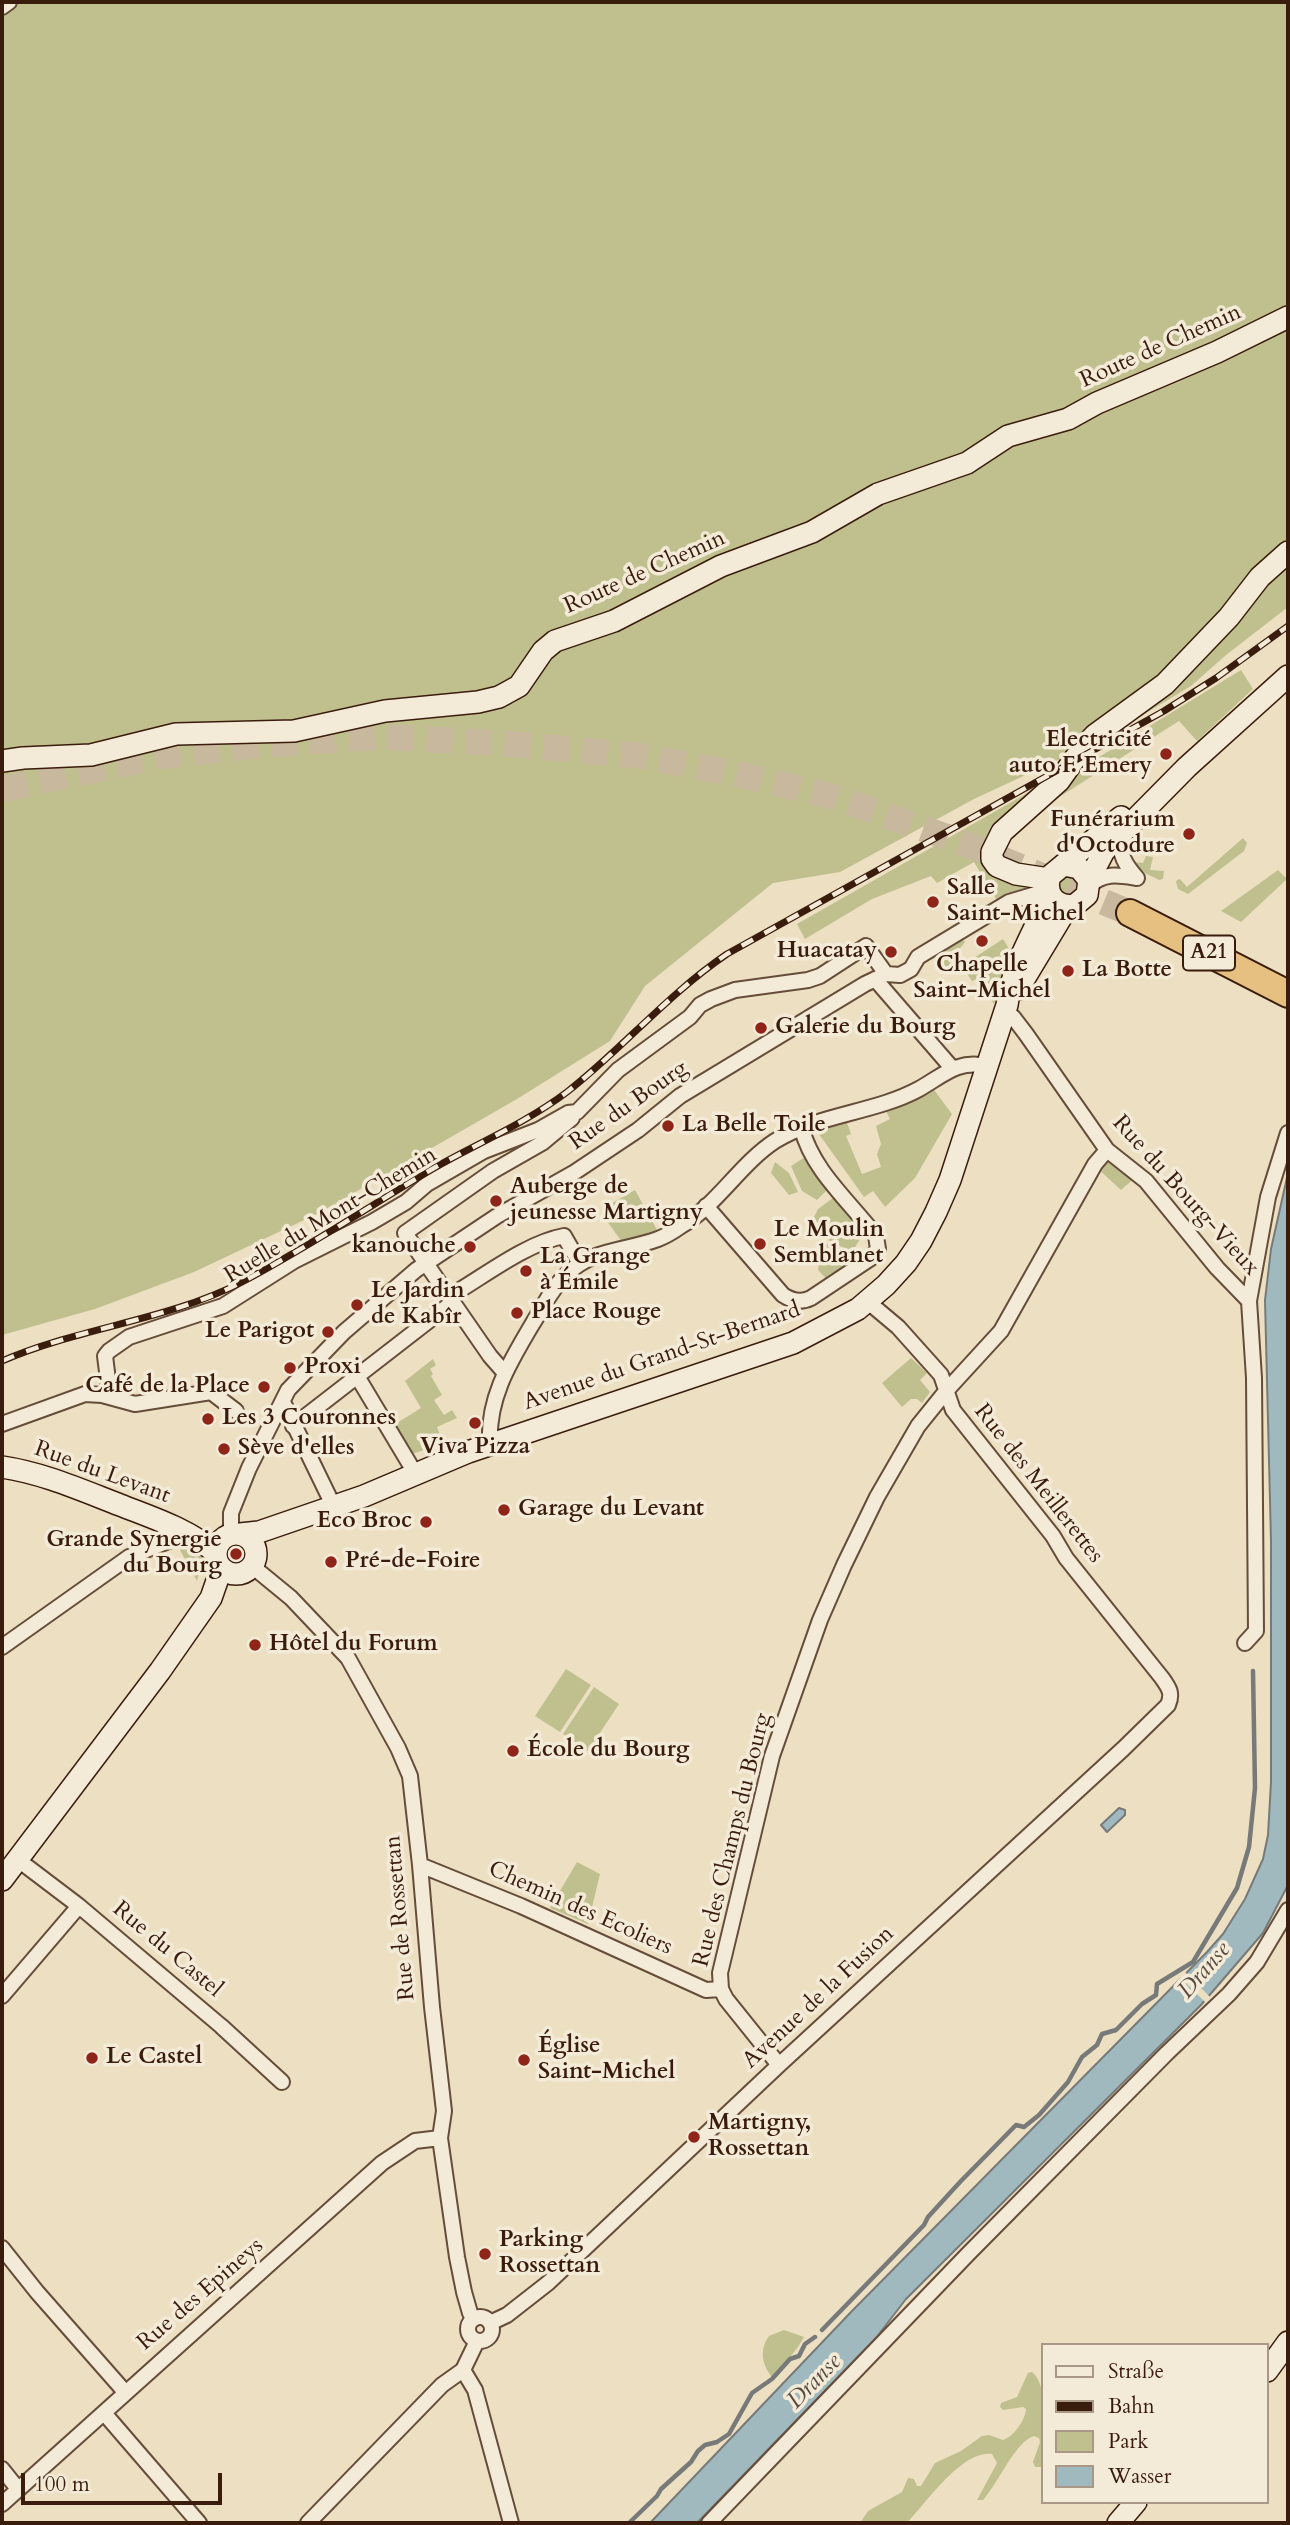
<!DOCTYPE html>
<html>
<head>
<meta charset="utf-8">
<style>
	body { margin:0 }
	#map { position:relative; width:1290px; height:2525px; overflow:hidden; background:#ecdfc2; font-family:Cardo,serif }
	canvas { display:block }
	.frame { position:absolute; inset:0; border:4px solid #3a1c0d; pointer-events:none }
	.legend { position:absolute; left:1041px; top:2343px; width:228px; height:161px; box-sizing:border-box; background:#f3ead7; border:2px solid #a99886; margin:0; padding:9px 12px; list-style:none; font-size:21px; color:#3a1c0d }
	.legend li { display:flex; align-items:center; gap:14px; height:35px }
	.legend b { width:35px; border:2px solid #a99886 }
	.scale { position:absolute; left:21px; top:2473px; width:201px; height:32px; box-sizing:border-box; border:4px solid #3a1c0d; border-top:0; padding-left:9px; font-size:21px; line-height:24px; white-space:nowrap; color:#3a1c0d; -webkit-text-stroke:5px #f3ead7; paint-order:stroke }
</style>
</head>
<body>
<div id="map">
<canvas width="1290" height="2525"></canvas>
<div class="frame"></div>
<ul class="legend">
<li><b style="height:9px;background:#f3ead7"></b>Straße</li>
<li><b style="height:9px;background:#3a1c0d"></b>Bahn</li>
<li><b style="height:19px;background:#c0c08e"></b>Park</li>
<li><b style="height:19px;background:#9fb9bf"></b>Wasser</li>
</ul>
<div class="scale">100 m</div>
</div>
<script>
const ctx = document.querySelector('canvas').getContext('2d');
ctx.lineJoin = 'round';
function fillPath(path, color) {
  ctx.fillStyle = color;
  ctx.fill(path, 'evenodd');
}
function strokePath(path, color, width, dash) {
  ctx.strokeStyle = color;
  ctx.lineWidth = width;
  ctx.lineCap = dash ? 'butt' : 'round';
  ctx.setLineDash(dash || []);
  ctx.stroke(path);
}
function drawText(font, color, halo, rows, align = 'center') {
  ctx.font = font + ' Cardo,serif';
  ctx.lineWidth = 7;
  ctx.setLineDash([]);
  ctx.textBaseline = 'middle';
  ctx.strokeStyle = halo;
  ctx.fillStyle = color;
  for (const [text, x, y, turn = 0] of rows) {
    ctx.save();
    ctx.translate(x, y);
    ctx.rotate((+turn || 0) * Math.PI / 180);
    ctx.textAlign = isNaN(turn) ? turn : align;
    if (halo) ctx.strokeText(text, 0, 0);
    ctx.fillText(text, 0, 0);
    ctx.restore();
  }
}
fillPath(new Path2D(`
	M2,2H1288V607L1226,655L1191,686L1101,740L974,799L840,872L773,883L645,986L610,1041L517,1099L319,1213L194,1272L95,1309L2,1335Z
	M1241,670L1253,689L1197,741L1179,721L1053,801L1051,800L1080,764L1099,757Z
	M1052,779L987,835L979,853L986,865L1026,883L1025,889L996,899L974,862L937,883L931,876L872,899L805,939L797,924Z
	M1243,838L1247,843L1244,851L1188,894L1178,889L1176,882L1177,880L1180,879L1187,887Z
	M1146,856L1153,857L1150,870L1164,871L1163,879L1159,880L1145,873L1133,862L1143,863Z
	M1278,870L1287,879L1241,922L1221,911Z
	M1065,875L1077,878L1079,886L1075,894L1066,896L1059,892V879Z
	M1033,902L1036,904L1017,945L1023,924L1019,914L1022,905Z
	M1003,939L1011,952L994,1004L977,979L972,981L960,963L943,973L934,958L963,940L965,942L957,952L959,957H966L969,961Z
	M932,1087L952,1114L915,1178L885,1207L873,1191L864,1197L816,1130L846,1120L851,1134L846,1136L862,1174L881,1167L877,1154L881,1144L876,1126L890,1119L885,1109Z
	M805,1157L830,1187L817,1200L802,1191L791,1166Z
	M1108,1161L1116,1163L1137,1176L1121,1190L1097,1168L1101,1162Z
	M775,1162L789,1173L798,1192L789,1195L771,1173Z
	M635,1190L657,1230L622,1242L604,1217L610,1214L607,1206Z
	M833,1198L852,1215L865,1231L852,1252L830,1241L810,1225L818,1209Z
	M821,1240L845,1255L852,1267L830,1283L818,1270Z
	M911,1358L927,1373L920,1380L930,1392L922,1403L917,1399H911L902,1407L882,1383Z
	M433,1359L436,1365L430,1369L433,1374L431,1376L442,1395L434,1400L444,1415L452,1410L457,1418L437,1427L443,1444L409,1455L392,1426L421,1408L405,1381Z
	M226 1554a10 10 0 1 1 20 0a10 10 0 1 1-20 0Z
	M185,1545L202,1555L204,1558L197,1581L180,1550V1546Z
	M566,1669L591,1685L560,1732L535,1716Z
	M594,1687L619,1704L588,1751L563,1734Z
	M577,1862L600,1874L588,1924L550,1908Z
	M784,2330L804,2337C796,2352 784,2364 772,2377C762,2365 759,2350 769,2336Z
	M1032,2372C1051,2387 1043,2442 1043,2467H1035L1033,2462L1040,2442L1039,2438L1034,2436C1015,2442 999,2482 983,2500H977L997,2463L992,2454C962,2450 926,2503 907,2523H860L868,2511L902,2492L908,2478L914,2479L917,2486H921L935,2463L961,2451L982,2436L989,2435L1003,2440C1014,2436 1025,2421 1026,2409L1023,2407L1003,2410L1000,2407L1001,2403L1017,2397L1028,2373Z`), '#c0c08e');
const water = new Path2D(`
	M1288,1173V1885L1263,1933L1201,2005L906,2299L876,2338L697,2523H650L852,2311L1207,1952L1223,1934L1245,1899L1263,1859L1268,1835L1271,1782V1541L1265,1300L1271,1249Z
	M1119,1808L1125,1810V1815L1107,1832L1101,1825Z`);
fillPath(water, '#9fb9bf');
strokePath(water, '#777a78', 2);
fillPath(new Path2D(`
	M1185,1972L1212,1999L1207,2004L1180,1977Z`), '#ecdfc2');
strokePath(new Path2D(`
	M822,2330L924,2225L928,2217L960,2182L1016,2125L1024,2127L1039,2115L1068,2082L1082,2057L1097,2045L1102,2034L1116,2030L1142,2004L1156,1995L1157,1984L1193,1962L1237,1888L1249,1847L1255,1788L1253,1671
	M629,2523L657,2496L661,2489L691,2462L698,2451L705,2445L717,2442L729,2434L752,2393L772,2379L790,2359L799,2356L805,2344L815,2337`), '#777a78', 4.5);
strokePath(new Path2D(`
	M2,789L161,756L271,744L385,737L498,743L635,755L733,773L831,796L961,842L1130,913`), '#c8b89e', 26, [26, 13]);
const street = new Path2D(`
	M2,7L9,2
	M1120,836C1119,854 1125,865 1137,878
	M1089,886C1104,872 1118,875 1137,878
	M875,979L952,1068
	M1004,1013L1013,1017L1026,1034L1107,1150L1146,1181L1217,1268L1249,1301L1254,1378L1256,1631L1245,1643
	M706,1206L783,1295C792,1301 801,1303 811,1298L871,1258L878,1249L876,1236C851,1203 812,1170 802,1129
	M450,1296C483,1277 526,1243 564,1236L579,1262
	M1249,1301L1268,1197L1288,1133
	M504,1372L490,1356L405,1233L493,1171L542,1143L572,1118
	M357,1376L415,1473
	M107,1396L109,1388L105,1356L109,1351L129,1337L223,1306L294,1261L372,1222L406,1202L427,1184L484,1151L538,1130L568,1113L577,1112L618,1070L690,1017L700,1005L711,999L735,990L808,980L820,976L866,946L886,974
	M283,1402L333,1505
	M2,1424L85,1394L102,1395L135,1404L211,1392L236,1411
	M293,1426L453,1302
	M490,1445C487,1398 510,1362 533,1323C543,1307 552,1288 566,1275C591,1249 626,1251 658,1239C666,1236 674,1231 681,1226C717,1205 740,1164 775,1141C818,1114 875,1113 919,1089C942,1076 959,1059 986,1066
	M231,1534V1513L249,1468L288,1390L344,1332L416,1270L497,1216L575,1172L638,1130L680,1096L865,984L886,974L900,975L911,969L918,957L1009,902L1049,890
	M252,1566L291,1598L348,1658L398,1748L410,1776L420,1865L432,2007L444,2111L440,2138L457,2257L464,2292L470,2313L474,2319
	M2,1647L129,1557L176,1538L182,1530
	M17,1859L79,1906L221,2026L282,2082
	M420,1865L521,1906L706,1990L721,1989
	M2,1996L79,1906
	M779,2065L726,1999L721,1989L720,1973L772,1756L820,1620L844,1565L877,1497L918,1426L947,1390L1001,1331L1095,1164L1107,1150
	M2,2248L37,2292L125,2392
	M468 2329a12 12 0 1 1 24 0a12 12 0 1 1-24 0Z
	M490,2323L507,2315L548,2283L779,2065L1123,1749L1168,1705C1173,1693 1169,1688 1162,1678L1066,1558L1053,1536L953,1410L941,1375L898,1327L867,1301
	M463,2370L475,2390L511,2523
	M104,2413L199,2523
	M2,2469L18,2489
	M2,2504L382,2163L415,2141L440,2138
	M308,2523L442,2385L463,2370L477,2341
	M709,2523L969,2253L1167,2053L1229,1994L1257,1962L1288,1910`);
const secondary = new Path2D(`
	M2,761L23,758L91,755L176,734L294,731L385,711L478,702L499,697L519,686L543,651L555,641L614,621L721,566L812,532L878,494L967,463L1008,436L1068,419L1097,403L1217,352L1288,317
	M1064,865L1079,868L1089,880L1087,895L1075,905C1056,908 1044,894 1050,876L1121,817
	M1049,879L1016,874L997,866L992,859V852L1002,832L1059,781L1081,750L1095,735L1165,684L1229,617L1260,577L1288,552
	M1089,880L1104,851L1187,767L1288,676
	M1018,989L1068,906
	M2,1467C43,1473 81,1490 120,1505C153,1518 188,1529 216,1553
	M216 1554a20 20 0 1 1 40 0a20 20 0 1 1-40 0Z
	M240,1534L259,1532L364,1496L468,1452L793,1343L858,1309L886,1285L906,1263L921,1241L936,1212L950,1180L1007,1005C1012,965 1035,931 1050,895
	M2,1880L160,1671L211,1598L218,1578V1564
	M1267,2371L1288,2342
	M1118,2523L1136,2502`);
const highway = new Path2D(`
	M1130,913L1288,994`);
strokePath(street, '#664d3a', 18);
strokePath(secondary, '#3a1c0d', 24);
strokePath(highway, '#3a1c0d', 30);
strokePath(street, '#f3ead7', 14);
strokePath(secondary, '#f3ead7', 21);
strokePath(highway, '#e6c081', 26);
const rail = new Path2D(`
	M2,1361C80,1327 166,1321 242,1282C308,1247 370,1206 434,1168C478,1143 526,1123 567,1092C622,1049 668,994 727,954L1164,711L1216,678L1288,626`);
strokePath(rail, '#3a1c0d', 7);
strokePath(rail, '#f3ead7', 4.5, [13]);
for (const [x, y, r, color] of [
	[1166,754,7,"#8f2418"],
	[1189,834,7,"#8f2418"],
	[933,902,7,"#8f2418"],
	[982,941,7,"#8f2418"],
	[891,952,7,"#8f2418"],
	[1068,971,7,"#8f2418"],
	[761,1028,7,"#8f2418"],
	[668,1126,7,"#8f2418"],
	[496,1201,7,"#8f2418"],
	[760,1244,7,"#8f2418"],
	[470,1247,7,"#8f2418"],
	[526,1271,7,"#8f2418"],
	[357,1305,7,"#8f2418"],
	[517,1313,7,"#8f2418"],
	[328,1332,7,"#8f2418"],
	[290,1368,7,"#8f2418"],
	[264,1387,7,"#8f2418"],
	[208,1419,7,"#8f2418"],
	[475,1423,7,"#8f2418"],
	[224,1449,7,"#8f2418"],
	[504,1510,7,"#8f2418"],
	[426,1522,7,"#8f2418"],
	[236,1554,7,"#8f2418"],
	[331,1562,7,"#8f2418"],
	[255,1645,7,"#8f2418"],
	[513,1751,7,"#8f2418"],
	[92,2058,7,"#8f2418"],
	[524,2060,7,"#8f2418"],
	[694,2137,7,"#8f2418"],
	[485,2254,7,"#8f2418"]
]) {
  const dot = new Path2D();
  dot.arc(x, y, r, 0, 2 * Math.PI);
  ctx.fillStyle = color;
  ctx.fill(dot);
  strokePath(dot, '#f3ead7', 2.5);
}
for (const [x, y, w] of [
	[1209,953,52]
]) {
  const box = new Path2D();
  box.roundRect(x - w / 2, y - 17.5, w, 35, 5);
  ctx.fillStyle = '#f3ead7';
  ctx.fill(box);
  strokePath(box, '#3a1c0d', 2);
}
drawText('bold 21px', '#3a1c0d', null, [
	["A21",1209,953]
]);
drawText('23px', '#3a1c0d', '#f3ead7', [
	["Route de Chemin",1161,347,-24],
	["Route de Chemin",645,573,-24],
	["Rue du Bourg",629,1106,-35],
	["Rue du Bourg-Vieux",1185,1196,48],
	["Ruelle du Mont-Chemin",331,1216,-31],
	["Avenue du Grand-St-Bernard",662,1357,-19],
	["Rue du Levant",102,1473,20],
	["Rue des Meillerettes",1038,1484,52],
	["Rue des Champs du Bourg",733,1840,-76],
	["Chemin des Ecoliers",580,1909,24],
	["Rue de Rossettan",401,1918,-95],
	["Rue du Castel",167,1950,40],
	["Avenue de la Fusion",819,1998,-43],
	["Rue des Epineys",201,2295,-41]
]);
drawText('bold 23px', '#3a1c0d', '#f3ead7', [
	["Electricité",1152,741,"right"],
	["auto F. Emery",1152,767,"right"],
	["Funérarium",1175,821,"right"],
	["d'Octodure",1175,847,"right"],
	["Salle",947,889],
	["Saint-Michel",947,915],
	["Huacatay",877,952,"right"],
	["Chapelle",982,966,"center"],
	["Saint-Michel",982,992,"center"],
	["La Botte",1082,971],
	["Galerie du Bourg",775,1028],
	["La Belle Toile",682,1126],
	["Auberge de",510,1188],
	["jeunesse Martigny",510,1214],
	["Le Moulin",774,1231],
	["Semblanet",774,1257],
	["kanouche",456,1247,"right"],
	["La Grange",540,1258],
	["à Émile",540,1284],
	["Le Jardin",371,1292],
	["de Kabîr",371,1318],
	["Place Rouge",531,1313],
	["Le Parigot",314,1332,"right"],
	["Proxi",304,1368],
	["Café de la Place",250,1387,"right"],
	["Les 3 Couronnes",222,1419],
	["Viva Pizza",475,1448,"center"],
	["Sève d'elles",238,1449],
	["Garage du Levant",518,1510],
	["Eco Broc",412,1522,"right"],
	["Grande Synergie",222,1541,"right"],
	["du Bourg",222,1567,"right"],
	["Pré-de-Foire",345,1562],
	["Hôtel du Forum",269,1645],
	["École du Bourg",527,1751],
	["Église",538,2047],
	["Saint-Michel",538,2073],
	["Le Castel",106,2058],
	["Martigny,",708,2124],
	["Rossettan",708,2150],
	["Parking",499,2241],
	["Rossettan",499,2267]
], 'left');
drawText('italic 24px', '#584b42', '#f3ead7', [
	["Dranse",1205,1971,-49],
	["Dranse",815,2382,-46]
]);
</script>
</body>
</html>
